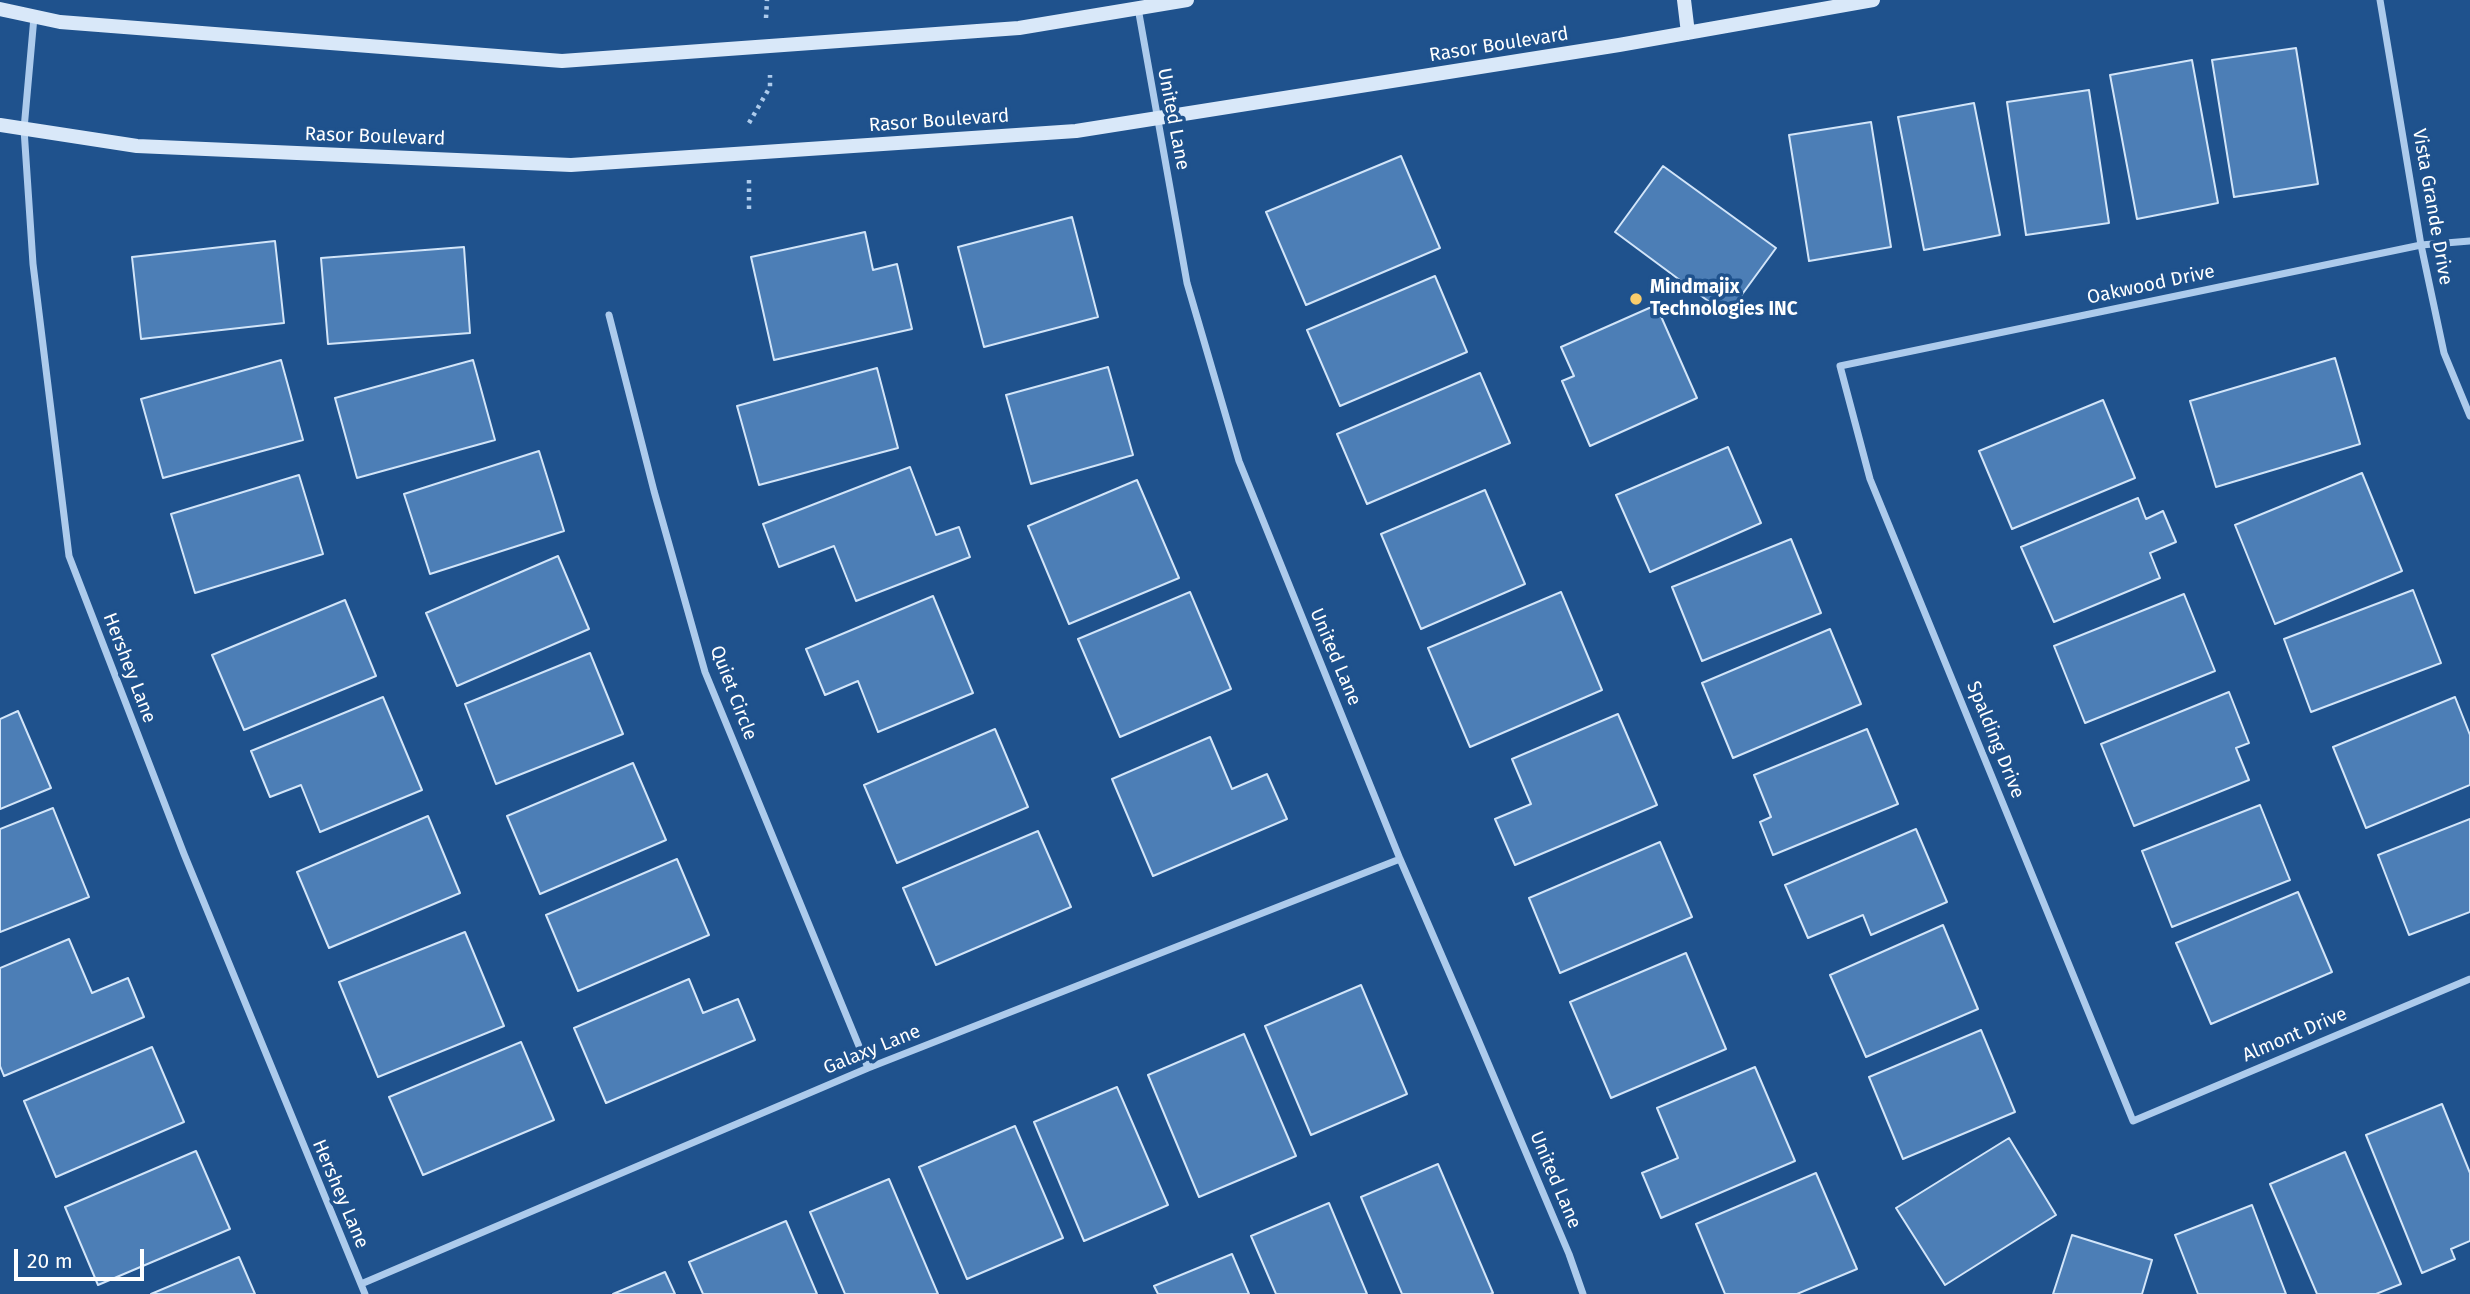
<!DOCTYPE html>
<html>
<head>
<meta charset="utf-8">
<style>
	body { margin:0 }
	#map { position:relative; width:2470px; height:1294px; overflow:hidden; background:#1f528d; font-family:"Fira Sans",sans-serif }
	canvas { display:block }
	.scale { position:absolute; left:14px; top:1249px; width:130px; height:32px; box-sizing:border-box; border:4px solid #fff; border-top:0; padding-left:9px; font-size:21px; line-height:24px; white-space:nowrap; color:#fff; -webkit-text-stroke:5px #1f528d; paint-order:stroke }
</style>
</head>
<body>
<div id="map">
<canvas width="2470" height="1294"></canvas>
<div class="scale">20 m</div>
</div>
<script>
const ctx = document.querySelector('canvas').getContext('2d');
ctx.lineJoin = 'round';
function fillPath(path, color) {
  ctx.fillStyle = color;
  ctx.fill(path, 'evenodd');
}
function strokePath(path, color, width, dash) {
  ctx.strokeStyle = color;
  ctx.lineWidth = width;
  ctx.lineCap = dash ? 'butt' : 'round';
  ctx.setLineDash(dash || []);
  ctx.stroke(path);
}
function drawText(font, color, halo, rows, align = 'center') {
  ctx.font = font + ' "Fira Sans",sans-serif';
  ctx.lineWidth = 7;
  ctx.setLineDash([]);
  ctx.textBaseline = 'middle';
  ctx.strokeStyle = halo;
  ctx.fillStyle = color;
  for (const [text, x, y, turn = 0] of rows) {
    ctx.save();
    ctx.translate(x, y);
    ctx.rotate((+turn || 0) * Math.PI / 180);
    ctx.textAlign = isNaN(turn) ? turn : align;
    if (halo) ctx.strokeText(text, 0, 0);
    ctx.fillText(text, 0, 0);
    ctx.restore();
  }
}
const building = new Path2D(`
	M2296,48L2318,184L2234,197L2212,60Z
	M2192,60L2218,203L2137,219L2110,75Z
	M2089,90L2109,223L2026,235L2007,102Z
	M1974,103L2000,235L1924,250L1898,117Z
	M1871,122L1891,247L1809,261L1789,135Z
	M1401,156L1440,248L1306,305L1266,212Z
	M1663,166L1776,248L1727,315L1615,232Z
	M1072,217L1098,317L984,347L958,247Z
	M865,232L873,270L897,264L912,329L774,360L751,257Z
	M275,241L284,323L141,339L132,257Z
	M464,247L470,333L328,344L321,258Z
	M1435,276L1467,352L1340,406L1307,330Z
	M1656,305L1697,398L1590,446L1562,381L1574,376L1561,347Z
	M2335,358L2360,444L2216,487L2190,401Z
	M281,360L303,440L163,478L141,399Z
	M473,360L495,440L357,478L335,398Z
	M1108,367L1133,455L1031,484L1006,395Z
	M877,368L898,448L759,485L737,406Z
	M1480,373L1510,443L1367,504L1337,434Z
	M2103,400L2135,478L2012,529L1979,451Z
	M1728,447L1761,523L1650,572L1616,495Z
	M539,451L564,531L430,574L404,494Z
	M910,467L936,535L959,527L970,557L856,601L834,546L779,567L763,524Z
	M2362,473L2402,571L2275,624L2235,525Z
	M299,475L323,554L195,593L171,514Z
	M1137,480L1179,578L1069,624L1028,526Z
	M1485,490L1525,584L1421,629L1381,534Z
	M2138,498L2146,519L2163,511L2176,542L2150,553L2160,578L2054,622L2021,547Z
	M1791,539L1821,613L1702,661L1672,587Z
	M558,556L589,629L457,686L426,613Z
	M2413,590L2441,663L2311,712L2284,639Z
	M1190,592L1231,689L1120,737L1078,639Z
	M1561,592L1602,690L1470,747L1428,648Z
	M2184,594L2215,671L2085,723L2054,646Z
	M933,596L973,693L878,732L858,681L825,695L806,649Z
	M345,600L376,676L244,730L212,655Z
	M1830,629L1861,704L1733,758L1702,683Z
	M590,653L623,734L496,784L465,704Z
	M2229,692L2249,743L2236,748L2249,780L2134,826L2101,744Z
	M383,697L422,790L320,832L301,785L270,797L251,751Z
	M2455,697L2470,735V785L2366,828L2333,747Z
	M18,711L51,788L0,809V719Z
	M1618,714L1657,805L1515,865L1495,819L1531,804L1512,759Z
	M995,729L1028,807L897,863L864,785Z
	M1867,729L1898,804L1773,855L1760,822L1771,817L1754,775Z
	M1210,737L1232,789L1267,774L1287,819L1153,876L1112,779Z
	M633,763L666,840L540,894L507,816Z
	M2260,805L2290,880L2172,927L2142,851Z
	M53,808L89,897L0,932V829Z
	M428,816L460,893L329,948L297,872Z
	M2470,819V912L2409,935L2378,855Z
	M1916,829L1947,902L1871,935L1863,915L1808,938L1785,885Z
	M1038,831L1071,907L936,965L903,888Z
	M1660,842L1692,917L1560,973L1529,898Z
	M677,859L709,935L578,991L546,915Z
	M2298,892L2332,972L2211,1024L2176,943Z
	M1943,925L1978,1009L1866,1057L1830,975Z
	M465,932L504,1026L378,1077L339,982Z
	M69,939L92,993L128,978L144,1017L4,1076L0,1066V968Z
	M1686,953L1726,1049L1611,1098L1570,1002Z
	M689,979L703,1013L738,999L755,1040L606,1103L574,1028Z
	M1361,985L1407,1094L1311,1135L1265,1026Z
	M1981,1030L2015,1112L1903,1159L1869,1077Z
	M1244,1034L1296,1156L1199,1197L1148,1075Z
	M521,1042L554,1120L423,1175L389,1097Z
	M152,1047L184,1122L56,1177L24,1101Z
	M1755,1067L1795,1161L1661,1218L1642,1173L1678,1158L1657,1108Z
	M1117,1087L1168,1205L1084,1241L1034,1122Z
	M2442,1104L2470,1173V1241L2451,1249L2455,1259L2422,1273L2366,1135Z
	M1015,1126L1063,1238L967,1279L919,1167Z
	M2009,1138L2056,1215L1945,1285L1896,1208Z
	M196,1151L230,1229L98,1285L65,1207Z
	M2345,1152L2401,1284L2376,1294H2317L2270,1184Z
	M1438,1164L1493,1293L1490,1294H1402L1361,1197Z
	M1816,1173L1857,1269L1797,1294H1725L1696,1224Z
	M889,1179L938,1294H845L810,1212Z
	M1329,1203L1367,1294H1276L1251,1236Z
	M2252,1205L2286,1294H2198L2175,1235Z
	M786,1221L817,1294H703L689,1262Z
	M2072,1235L2152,1260L2142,1294H2053Z
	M1232,1254L1249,1294H1158L1154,1286Z
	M239,1257L255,1294H151Z
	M665,1272L675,1294H613Z`);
fillPath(building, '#4c7eb6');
strokePath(building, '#d2e5f9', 2);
strokePath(new Path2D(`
	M766,18L767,0
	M749,123L770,87V75
	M749,180V211`), '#adcbec', 4.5, [3.5, 5]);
strokePath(new Path2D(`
	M2380,0L2421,245L2444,353L2470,416
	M1138,8L1187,283L1239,461L1400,859L1474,1030L1569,1254L1583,1294
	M34,17L24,129L33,264L69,556L184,854L365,1294
	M2470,241L2421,245L1840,366L1870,479L2133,1121L2470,979
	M609,315L654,491L705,672L868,1068
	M361,1284L868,1068L1400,859`), '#adcbec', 7);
strokePath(new Path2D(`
	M1684,0L1688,33
	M0,9L60,22L562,61L1019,28L1187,0
	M0,125L137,146L571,165L1076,131L1619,45L1873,0`), '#d9e8f9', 14);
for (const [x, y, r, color] of [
	[1636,299,7,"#facd6c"]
]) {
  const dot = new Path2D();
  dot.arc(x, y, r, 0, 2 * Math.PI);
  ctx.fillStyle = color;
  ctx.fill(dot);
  strokePath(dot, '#1f528d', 2.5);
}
drawText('19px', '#fff', '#1f528d', [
	["Rasor Boulevard",1499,45,-9],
	["United Lane",1173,119,79],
	["Rasor Boulevard",939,121,-4],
	["Rasor Boulevard",375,137,2],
	["Vista Grande Drive",2432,207,80],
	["Oakwood Drive",2151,285,-12],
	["United Lane",1335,657,67],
	["Hershey Lane",129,668,69],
	["Quiet Circle",733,693,69],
	["Spalding Drive",1995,740,68],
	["Almont Drive",2295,1035,-23],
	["Galaxy Lane",872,1050,-22],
	["United Lane",1555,1180,67],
	["Hershey Lane",340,1194,67]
]);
drawText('bold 19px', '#fff', '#1f528d', [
	["Mindmajix",1650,288],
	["Technologies INC",1650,310]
], 'left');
</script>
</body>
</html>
